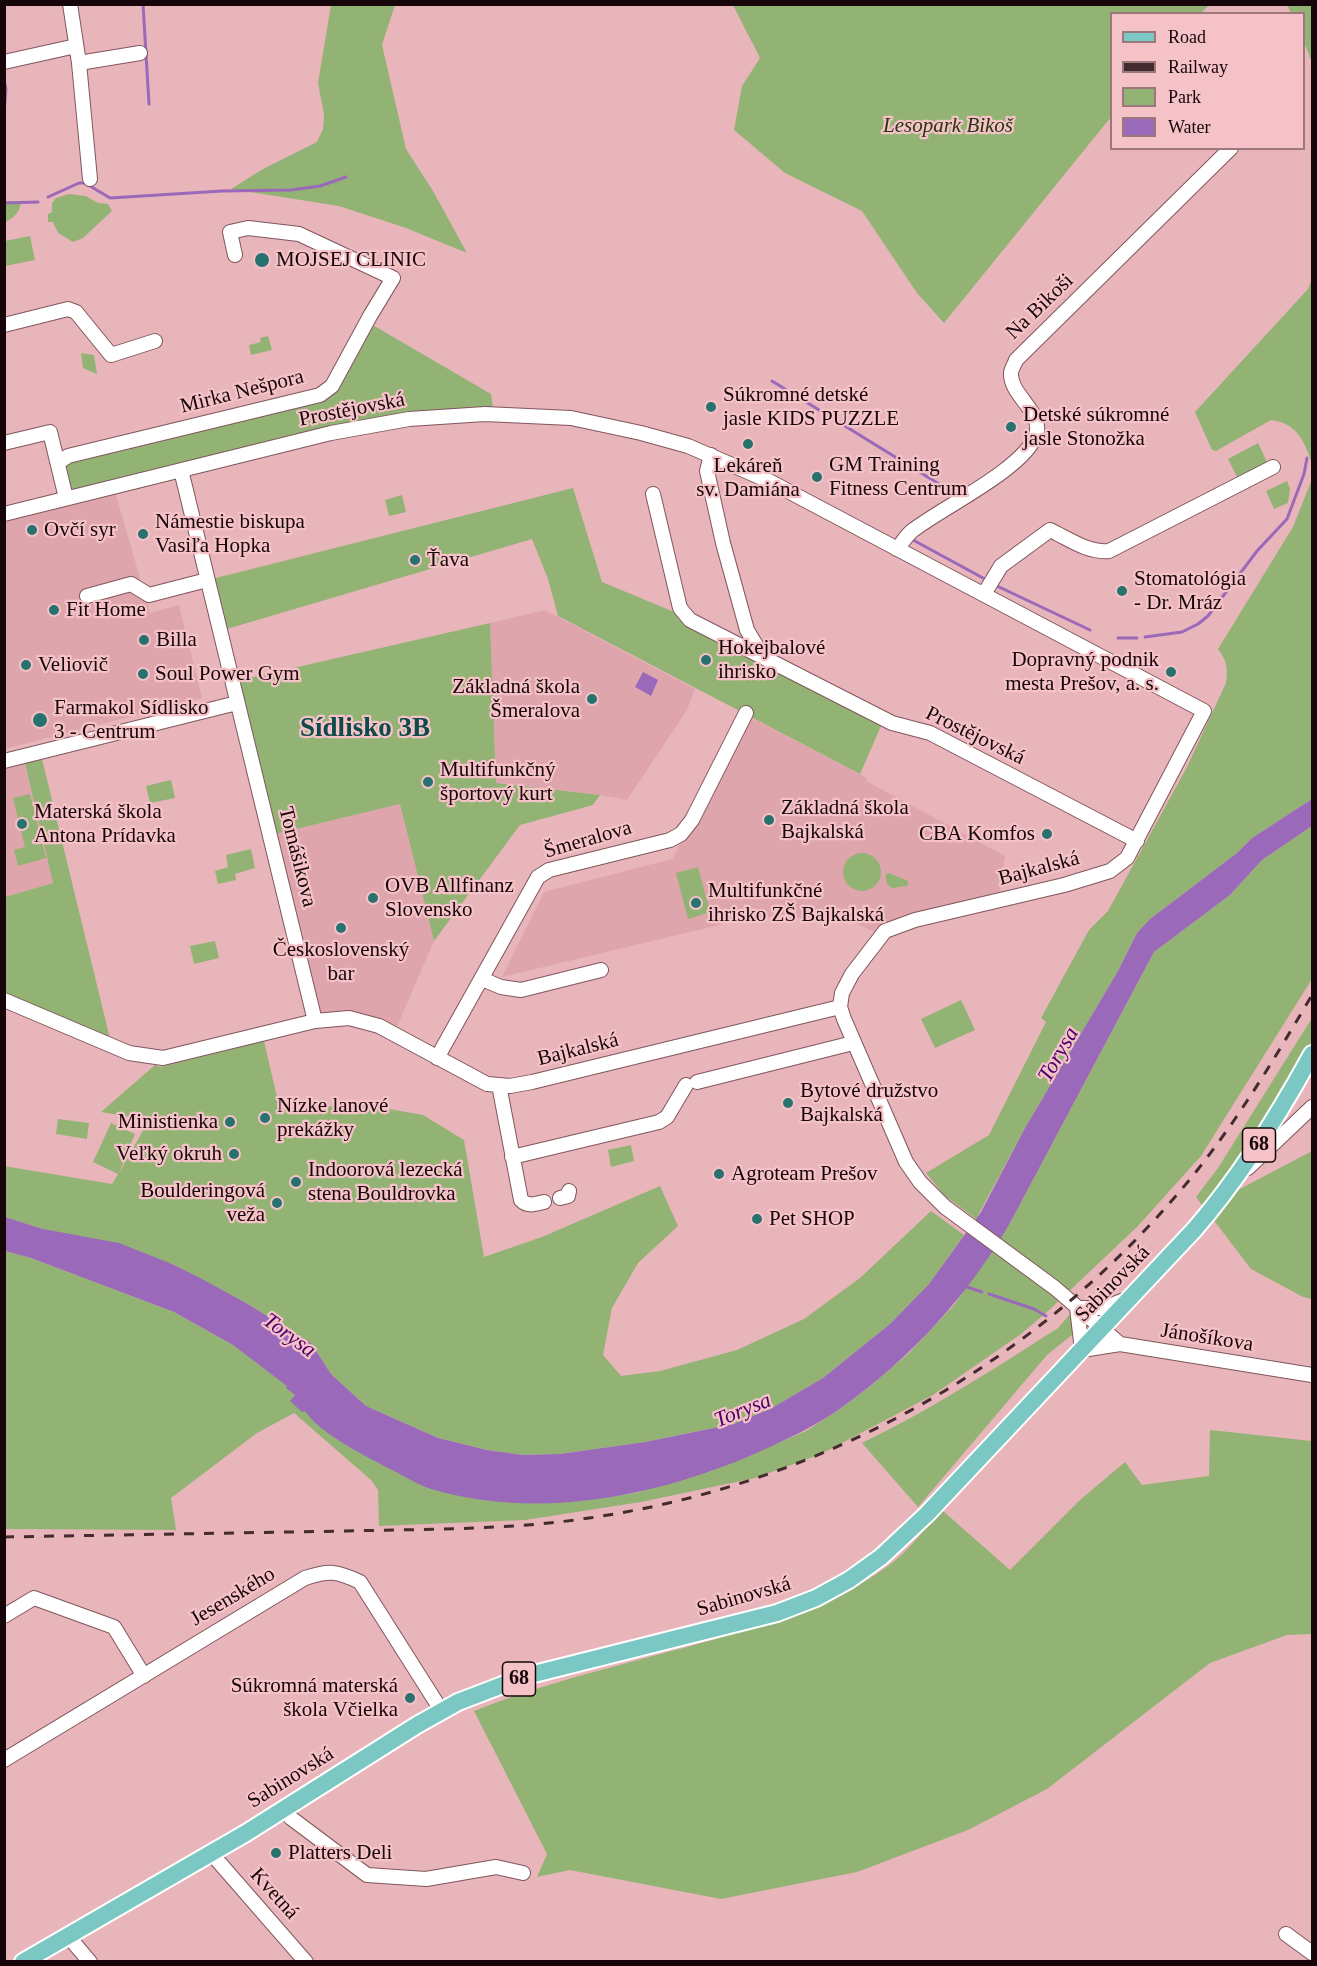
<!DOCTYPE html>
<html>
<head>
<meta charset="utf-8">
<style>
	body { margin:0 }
	#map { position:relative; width:1317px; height:1966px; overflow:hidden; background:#e8b5bb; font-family:"Times New Roman",serif }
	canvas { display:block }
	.frame { position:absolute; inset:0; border:6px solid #160609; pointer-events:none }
	.legend { position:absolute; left:1110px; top:12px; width:195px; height:138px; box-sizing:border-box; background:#f5c2c8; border:2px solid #9c777c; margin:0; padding:8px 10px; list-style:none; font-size:18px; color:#160609 }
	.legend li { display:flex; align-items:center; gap:12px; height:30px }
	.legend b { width:30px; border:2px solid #9c777c }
</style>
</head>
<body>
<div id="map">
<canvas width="1317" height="1966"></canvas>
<div class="frame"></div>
<ul class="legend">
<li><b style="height:8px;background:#7bc7c3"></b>Road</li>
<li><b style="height:8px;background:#432b2f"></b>Railway</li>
<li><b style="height:16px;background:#93b374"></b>Park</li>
<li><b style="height:16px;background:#9a69ba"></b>Water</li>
</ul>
</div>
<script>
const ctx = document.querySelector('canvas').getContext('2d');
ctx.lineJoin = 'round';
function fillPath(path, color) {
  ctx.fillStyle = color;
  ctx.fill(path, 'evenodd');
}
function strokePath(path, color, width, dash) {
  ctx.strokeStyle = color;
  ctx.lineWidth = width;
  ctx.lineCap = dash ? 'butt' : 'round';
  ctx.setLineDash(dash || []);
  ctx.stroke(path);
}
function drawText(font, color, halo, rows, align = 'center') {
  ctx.font = font + ' "Times New Roman",serif';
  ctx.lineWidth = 4.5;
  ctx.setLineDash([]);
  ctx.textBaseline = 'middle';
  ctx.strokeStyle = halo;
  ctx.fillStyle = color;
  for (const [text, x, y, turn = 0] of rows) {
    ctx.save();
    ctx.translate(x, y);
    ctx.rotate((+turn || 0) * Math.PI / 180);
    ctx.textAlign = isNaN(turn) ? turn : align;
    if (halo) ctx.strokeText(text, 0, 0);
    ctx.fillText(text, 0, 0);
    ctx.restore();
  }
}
fillPath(new Path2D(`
	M114,488L150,613L179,605L202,698L5,749V514Z
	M545,610L695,689L687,710L627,800L600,795L496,783L490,623Z
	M748,716L867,778L866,781L1005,856L1000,883L1001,901L879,934L847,919L752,917L502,977L544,892L672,859Z
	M24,759L53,883L5,897L4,764Z
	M400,804L434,941L392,1038L343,1020L321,1026L271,835Z`), '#dea5ac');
fillPath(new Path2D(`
	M331,5H395L382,45L406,149L433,191L467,253L406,228L339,206L231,189L263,169L317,142L323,129L324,114L318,83Z
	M733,5H1209L1201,13L1112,14L1111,117L944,323L917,293L862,211L785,173L734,130L742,86L760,58Z
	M1287,5H1312V63L1304,42V14L1291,13Z
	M69,194L86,196L98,203L108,204L112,211L83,238L73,242L58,233L53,222H48V214L52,212V203L56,198Z
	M4,201L21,202C20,212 14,218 5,222Z
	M30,236L35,260L5,266V241Z
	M1312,278V464C1305,442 1297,423 1271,420L1216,451L1212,450L1195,412L1308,289Z
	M371,324L491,394L494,416H388L70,499L59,465L322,399Z
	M268,336L272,350L251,355L249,345L261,342L260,338Z
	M81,353L94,355L97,374L83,368Z
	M1258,443L1267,462L1237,477L1228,459Z
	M1312,479V799L1252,838L1237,853L1150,919L1137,933L1118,971L1025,1128L976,1219L944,1195L926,1173L989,1135L1046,1022L1041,1018L1089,930L1108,911L1187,767L1226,683C1228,668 1227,661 1218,649L1293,527Z
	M1287,481L1290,489L1288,503L1274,509L1266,491Z
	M573,488L602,582L679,614L885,717L860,774L558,616L548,579L532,539L220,631L208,580Z
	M402,495L406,512L389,516L385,500Z
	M490,623L496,783L600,795L593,805L520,825L434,941L400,804L271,835L232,682Z
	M41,755L113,1051L5,1001V897L53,883L24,759Z
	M171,780L175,798L150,803L146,786Z
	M30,794L46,858L18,866L14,850L25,847L13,798Z
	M1312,826V979L1201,1156L1137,1227L1047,1312L1021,1334L933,1395L821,1454L755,1478L641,1502L525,1520L379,1526L378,1490L371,1480L294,1413L257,1433L171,1498L176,1530L5,1529V1251L31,1258L174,1312L233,1345L288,1386L287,1388L295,1395L291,1400L429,1488L476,1499L538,1503L578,1501L635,1493L711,1471L806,1431L840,1409L873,1384L910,1352L954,1305L1010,1223L1154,952L1230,895L1262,860Z
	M251,849L255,868L235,874L236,880L218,884L215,871L228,867L226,855Z
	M843 872a19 19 0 1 1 38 0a19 19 0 1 1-38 0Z
	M698,867L710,912L688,919L676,873Z
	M889,873L908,881V886L892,888C886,884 885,880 886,874Z
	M215,941L219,958L194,964L190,946Z
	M961,1000L975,1030L935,1048L921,1019Z
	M1312,1018V1043L1278,1104L1219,1200L1312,1151V1299L1303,1297L1251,1269L1196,1197L1218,1168Z
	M264,1041L280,1110L361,1104L423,1115L464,1140L484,1257L542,1237L660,1186L678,1226L638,1263L612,1308L603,1355L621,1376L660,1371L737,1350L804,1319L860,1278L931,1211L964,1235L929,1284L890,1324L823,1378L772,1408L734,1424L645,1442L560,1454L522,1455L487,1450L438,1438L366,1406L331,1374L311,1343L246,1303L172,1264L43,1229L5,1217L4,1166L112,1184L118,1174L93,1162L111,1123L135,1134L119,1173L149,1120L101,1112L155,1065L160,1067Z
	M58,1119L89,1123L87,1139L56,1134Z
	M631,1145L634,1161L611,1167L608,1150Z
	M1072,1312L1073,1334L1047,1355L918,1507L862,1443C930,1410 994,1369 1058,1328Z
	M1210,1430L1312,1441V1634L1287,1635L1210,1663L1047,1789L968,1830L857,1872L721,1899L570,1870L537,1877L547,1854L474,1711C564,1675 660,1657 752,1628C802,1612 850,1595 892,1563C910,1549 926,1527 942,1510L1010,1570L1080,1500L1125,1462L1142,1485L1209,1476Z`), '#93b374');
fillPath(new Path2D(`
	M643,672L658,680L651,696L635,687Z
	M1312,799V826L1262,860L1230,895L1154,952L1010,1223C967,1297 911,1358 841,1408C816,1426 789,1438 761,1451C660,1496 540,1521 431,1489C418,1485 406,1477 394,1471C369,1458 320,1434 305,1411L302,1412L290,1401L295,1395L286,1388L287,1386L233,1345L174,1312L31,1258L5,1251V1217L43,1229L119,1243L172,1264L202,1279L246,1303L311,1343L331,1374L366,1406L438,1438L487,1450L522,1455L560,1454L645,1442L734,1424L772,1408L823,1378L890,1324L929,1284L981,1212L1025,1128L1118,971L1137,933L1150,919L1237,853L1252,838Z`), '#9a69ba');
strokePath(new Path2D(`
	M143,4L149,104
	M4,80L6,89L4,113
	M48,197L79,183H85L110,198L222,191L291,190L320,186L346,177
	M4,203L38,202
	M772,381L952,492
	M913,540L983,578
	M997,586L1090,630
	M1145,637L1182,632L1198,624L1208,616L1257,551L1287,519L1304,474L1307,458
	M1118,638H1137
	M964,1286L982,1292
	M989,1294L1034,1309L1046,1316`), '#9a69ba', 3);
const minor = new Path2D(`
	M70,4L79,63L90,179
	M4,62L76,46
	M79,63L140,53
	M4,325L68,309L76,312L111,355L155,341
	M4,443L50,432L66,498
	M711,455L707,471L723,543L747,630L762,655
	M58,463L68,456L320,395L332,386L370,316L393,278L299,234L248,228L230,232L235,255
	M181,470L315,1021
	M653,494L680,608L690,620L892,723L930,733L1137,841
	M4,514L331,433L409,419L485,414L571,418L641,433L688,446L769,481L1204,711L1127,858L1110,871L1064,885L915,920L885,931L852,974L842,993L840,1007L844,1019L906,1162L920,1182L945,1207L1055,1288L1120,1344L1312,1375
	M897,549C902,543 906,536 912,531C941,508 1024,469 1036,435C1044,412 1010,396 1011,373C1011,369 1015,364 1016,360L1231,148
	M984,594L1001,566L1050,530C1069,539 1088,553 1109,551L1273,467
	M87,596L131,584L149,595L207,580
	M4,761L237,703
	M482,979L501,987L521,990L601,970
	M4,1000L129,1053L163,1058L315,1021L349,1018L379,1026L487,1084L510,1086L532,1082L840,1007
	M437,1058L538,877L549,870L670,840L681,834L692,820L746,713
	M697,1082L853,1043
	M499,1085L521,1200C528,1207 535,1204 544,1202
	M512,1157L659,1122L667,1117L686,1085
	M1248,1168L1312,1107
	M560,1198L568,1196L569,1191
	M1077,1308L1082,1350L1120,1344
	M1077,1308H1103L1127,1299
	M4,1616L34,1598L114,1627L144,1676
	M4,1760L305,1578C329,1570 337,1571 360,1582L441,1710
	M285,1809L291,1818L367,1875L426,1879L496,1867L523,1873
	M211,1853L306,1962
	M1286,1934L1312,1953
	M68,1936L90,1962`);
const major = new Path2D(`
	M23,1962L246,1833L417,1725L458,1702L526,1676L777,1613L816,1598L849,1580L881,1557L927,1514L1194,1230C1241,1176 1278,1116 1312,1054`);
strokePath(minor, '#81565c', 16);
strokePath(major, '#fff', 20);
strokePath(minor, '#fff', 14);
strokePath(major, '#7bc7c3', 16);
strokePath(new Path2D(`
	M4,1537C118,1535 232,1533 346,1531C427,1529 509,1530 589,1518C819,1485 1031,1367 1181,1190C1232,1130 1272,1063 1312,995`), '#432b2f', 3, [10, 10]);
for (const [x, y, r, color] of [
	[262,260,8,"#27716e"],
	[711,407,6,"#27716e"],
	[1011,427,6,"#27716e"],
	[748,444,6,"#27716e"],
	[817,477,6,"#27716e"],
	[32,530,6,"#27716e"],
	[143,534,6,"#27716e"],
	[415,560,6,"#27716e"],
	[1122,591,6,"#27716e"],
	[54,610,6,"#27716e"],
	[144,640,6,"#27716e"],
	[706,660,6,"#27716e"],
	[26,665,6,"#27716e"],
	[1171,672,6,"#27716e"],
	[143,674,6,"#27716e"],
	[592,699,6,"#27716e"],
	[40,720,8,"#27716e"],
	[428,782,6,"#27716e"],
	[769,820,6,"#27716e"],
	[22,824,6,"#27716e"],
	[1047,834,6,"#27716e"],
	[373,898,6,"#27716e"],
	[696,903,6,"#27716e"],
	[341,928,6,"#27716e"],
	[788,1103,6,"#27716e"],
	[265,1118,6,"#27716e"],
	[230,1122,6,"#27716e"],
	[234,1154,6,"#27716e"],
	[719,1174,6,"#27716e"],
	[296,1182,6,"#27716e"],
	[277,1203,6,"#27716e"],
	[757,1219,6,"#27716e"],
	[410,1698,6,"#27716e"],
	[276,1853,6,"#27716e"]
]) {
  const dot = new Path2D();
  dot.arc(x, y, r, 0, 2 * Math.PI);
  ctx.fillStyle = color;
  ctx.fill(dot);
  strokePath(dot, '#f5c2c8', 2);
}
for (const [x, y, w] of [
	[1259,1145,33],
	[519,1679,33]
]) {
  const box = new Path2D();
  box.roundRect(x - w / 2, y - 17, w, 34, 4.5);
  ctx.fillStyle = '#f5c2c8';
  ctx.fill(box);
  strokePath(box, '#160609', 1.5);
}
drawText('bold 20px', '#160609', null, [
	["68",1259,1145],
	["68",519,1679]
]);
drawText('italic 21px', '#253611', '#f5c2c8', [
	["Lesopark Bikoš",948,126]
]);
drawText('21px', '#160609', '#f5c2c8', [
	["MOJSEJ CLINIC",276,260],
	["Súkromné detské",723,395],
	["jasle KIDS PUZZLE",723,419],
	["Detské súkromné",1023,415],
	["jasle Stonožka",1023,439],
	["GM Training",829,465],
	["Fitness Centrum",829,489],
	["Lekáreň",748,466,"center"],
	["sv. Damiána",748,490,"center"],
	["Námestie biskupa",155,522],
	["Vasiľa Hopka",155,546],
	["Ovčí syr",44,530],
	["Ťava",427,560],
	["Stomatológia",1134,579],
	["- Dr. Mráz",1134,603],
	["Fit Home",66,610],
	["Billa",156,640],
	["Hokejbalové",718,648],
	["ihrisko",718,672],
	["Dopravný podnik",1159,660,"right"],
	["mesta Prešov, a. s.",1159,684,"right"],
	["Veliovič",38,665],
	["Soul Power Gym",155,674],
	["Základná škola",580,687,"right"],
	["Šmeralova",580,711,"right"],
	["Farmakol Sídlisko",54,708],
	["3 - Centrum",54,732],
	["Multifunkčný",440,770],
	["športový kurt",440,794],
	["Základná škola",781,808],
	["Bajkalská",781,832],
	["Materská škola",34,812],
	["Antona Prídavka",34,836],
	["CBA Komfos",1035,834,"right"],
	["OVB Allfinanz",385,886],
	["Slovensko",385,910],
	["Multifunkčné",708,891],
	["ihrisko ZŠ Bajkalská",708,915],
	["Československý",341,950,"center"],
	["bar",341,974,"center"],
	["Bytové družstvo",800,1091],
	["Bajkalská",800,1115],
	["Nízke lanové",277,1106],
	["prekážky",277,1130],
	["Ministienka",218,1122,"right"],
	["Veľký okruh",222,1154,"right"],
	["Indoorová lezecká",308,1170],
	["stena Bouldrovka",308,1194],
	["Agroteam Prešov",731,1174],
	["Boulderingová",265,1191,"right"],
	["veža",265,1215,"right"],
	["Pet SHOP",769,1219],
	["Súkromná materská",398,1686,"right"],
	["škola Včielka",398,1710,"right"],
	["Platters Deli",288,1853]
], 'left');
drawText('21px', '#160609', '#f5c2c8', [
	["Na Bikoši",1040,307,-44],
	["Mirka Nešpora",242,392,-14],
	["Prostějovská",352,410,-11],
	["Prostějovská",975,736,26],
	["Šmeralova",588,840,-16],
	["Tomášikova",297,857,76],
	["Bajkalská",1039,869,-15],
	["Bajkalská",578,1050,-14],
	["Sabinovská",1113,1284,-46],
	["Jánošíkova",1207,1338,9],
	["Jesenského",233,1597,-31],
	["Sabinovská",744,1597,-16],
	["Sabinovská",291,1778,-32],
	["Kvetná",274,1894,48]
]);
drawText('italic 22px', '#4a006b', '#f5c2c8', [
	["Torysa",1059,1055,-60],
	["Torysa",289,1336,36],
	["Torysa",743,1411,-22]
]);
drawText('bold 27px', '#0c4b49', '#f5c2c8', [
	["Sídlisko 3B",365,729]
]);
</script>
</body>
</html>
